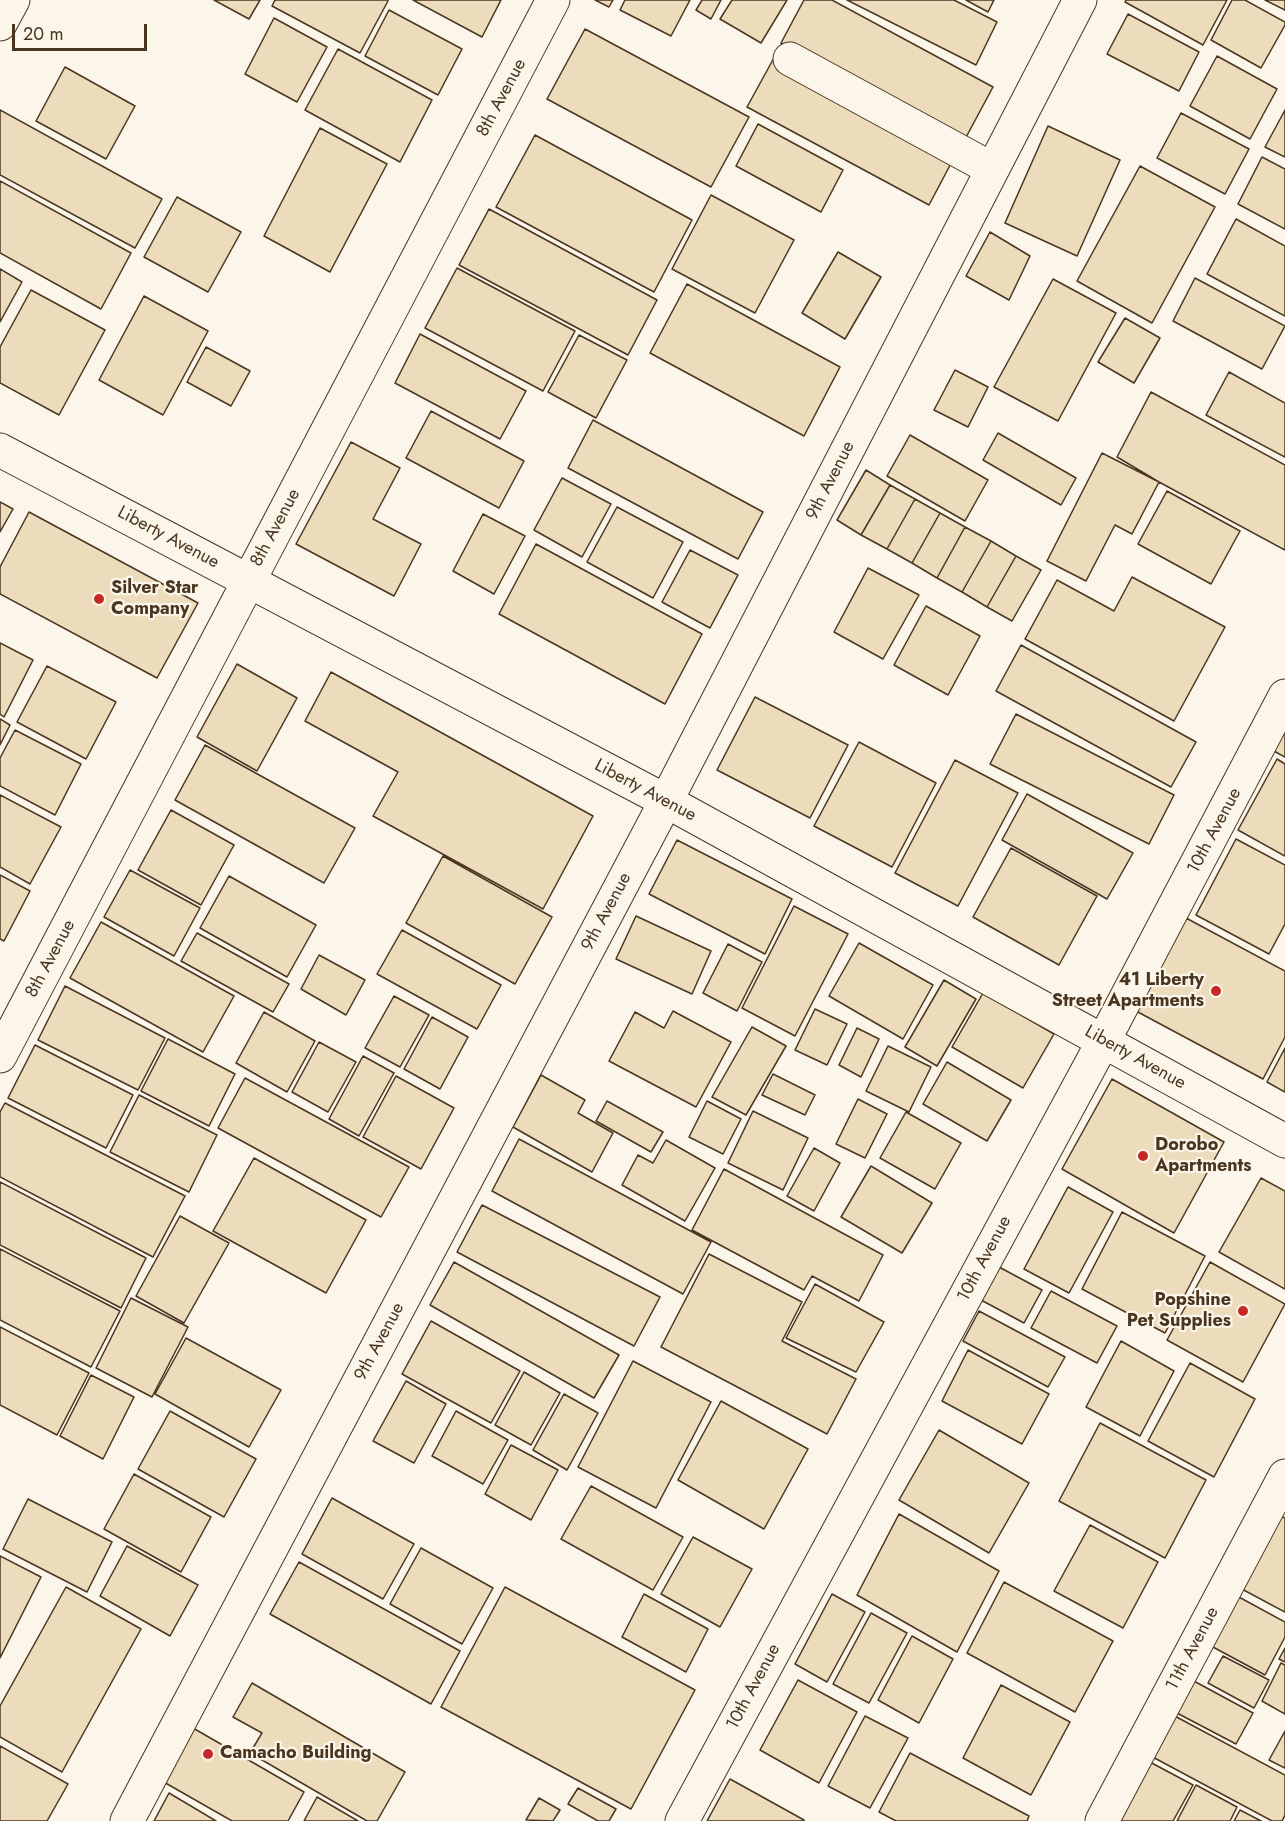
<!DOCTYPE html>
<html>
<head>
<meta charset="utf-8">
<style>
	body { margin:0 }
	#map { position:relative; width:1285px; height:1821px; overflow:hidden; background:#fbf6e9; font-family:Jost,sans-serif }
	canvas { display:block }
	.scale { position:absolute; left:12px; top:24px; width:135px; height:27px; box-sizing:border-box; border:3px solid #4a3520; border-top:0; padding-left:8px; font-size:18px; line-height:21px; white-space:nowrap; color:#4a3520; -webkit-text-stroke:4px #fbf6e9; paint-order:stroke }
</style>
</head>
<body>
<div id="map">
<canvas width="1285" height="1821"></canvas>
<div class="scale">20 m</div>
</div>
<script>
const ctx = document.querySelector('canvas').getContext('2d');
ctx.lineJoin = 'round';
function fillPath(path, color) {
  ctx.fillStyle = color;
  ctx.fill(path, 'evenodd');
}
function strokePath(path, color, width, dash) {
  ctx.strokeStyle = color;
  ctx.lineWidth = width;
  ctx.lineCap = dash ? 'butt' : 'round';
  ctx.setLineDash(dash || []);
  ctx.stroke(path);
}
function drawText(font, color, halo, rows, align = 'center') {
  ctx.font = font + ' Jost,sans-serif';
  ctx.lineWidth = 4.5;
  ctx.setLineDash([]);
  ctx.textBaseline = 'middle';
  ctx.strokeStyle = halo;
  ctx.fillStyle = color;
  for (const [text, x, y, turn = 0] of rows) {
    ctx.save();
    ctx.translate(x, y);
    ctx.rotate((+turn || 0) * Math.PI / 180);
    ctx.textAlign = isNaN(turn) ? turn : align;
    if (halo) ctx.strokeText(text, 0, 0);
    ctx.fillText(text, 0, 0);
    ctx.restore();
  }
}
const building = new Path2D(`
	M214,0H260L249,19Z
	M275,0H387L388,1L360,53L272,6Z
	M413,0H501L482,37Z
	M595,0H613L609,7Z
	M625,0H690L671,36L620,10Z
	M702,0H721L711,19L696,10Z
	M732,0H787L761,43L720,19Z
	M804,0H832L993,87L964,141L781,43Z
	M847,0H954L997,22L976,65Z
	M966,0H994L988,12Z
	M1126,0H1227L1203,45L1125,2Z
	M1232,0H1245L1285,22V25L1261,68L1211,40Z
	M1265,0H1285V10Z
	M389,10L462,49L438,95L365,56Z
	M1128,14L1199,52L1179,91L1107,54Z
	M274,18L327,47L297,102L245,74Z
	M585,29L749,117L711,187L547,99Z
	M338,49L432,100L400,162L305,110Z
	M775,56L956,154L929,205L747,107Z
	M1217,56L1277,89L1250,139L1190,106Z
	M65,67L135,106L106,159L36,121Z
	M0,110L162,199L135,248L0,175Z
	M1285,110V157L1265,147Z
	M1181,113L1249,149L1225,194L1157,158Z
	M758,124L843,170L821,212L736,166Z
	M1048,126L1120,160L1077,256L1005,223Z
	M320,128L387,164L330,272L264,236Z
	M535,135L692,220L654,292L496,207Z
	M1262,157L1285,169V229L1238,204Z
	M1140,166L1215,207L1152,323L1077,281Z
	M0,181L131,253L101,309L0,253Z
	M711,195L794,240L755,313L672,269Z
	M177,197L241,232L208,292L144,257Z
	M489,209L657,300L628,355L459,265Z
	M1236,219L1285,246V316L1207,274Z
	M990,232L1030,256L1009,300L966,276Z
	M838,252L881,277L845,339L802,313Z
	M457,268L575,331L543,391L425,328Z
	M0,269L22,282L0,322Z
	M1195,278L1285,326L1262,369L1173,321Z
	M1053,279L1116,313L1058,421L994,387Z
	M687,284L840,367L804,436L650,353Z
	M31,290L105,330L59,415L0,383V347Z
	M144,296L208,331L163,415L99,380Z
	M1125,318L1160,338L1134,383L1098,362Z
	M420,334L526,391L500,439L395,383Z
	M579,335L627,360L596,418L548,392Z
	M206,347L250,371L231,406L187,382Z
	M955,370L988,387L968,427L934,410Z
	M1229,372L1285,403V457L1206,415Z
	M1151,392L1285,465V550L1159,482L1117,457Z
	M431,411L524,461L499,508L406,458Z
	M593,420L763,512L738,559L568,468Z
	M998,433L1076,478L1061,505L983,460Z
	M910,435L988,480L965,521L887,476Z
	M351,442L400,468L373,519L421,544L394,596L296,544Z
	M1102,453L1159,482L1132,534L1115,525L1086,581L1047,561Z
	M866,470L890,485L861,535L837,520Z
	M562,478L611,504L582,557L534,530Z
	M890,485L915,499L887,549L861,535Z
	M1167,491L1240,531L1211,584L1138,544Z
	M915,499L940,513L912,563L887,549Z
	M0,502L13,509L0,532Z
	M617,507L683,542L653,598L587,562Z
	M29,512L198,603L157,678L0,594V567Z
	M940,513L965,527L937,578L912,563Z
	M483,514L525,536L494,594L453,571Z
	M965,527L991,541L962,592L937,578Z
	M991,541L1016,556L987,607L962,592Z
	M536,544L702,634L665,704L499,614Z
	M690,550L738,575L710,628L662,602Z
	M1016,556L1041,570L1012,621L987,607Z
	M868,568L919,595L883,659L834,632Z
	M1132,577L1225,627L1174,721L1025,639L1057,580L1114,611Z
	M926,606L980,636L948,695L894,665Z
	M0,643L33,660L4,717L0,714Z
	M1021,645L1196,742L1171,787L996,691Z
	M237,664L297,698L257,771L197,737Z
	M47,666L116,702L86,759L17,722Z
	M331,672L593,816L543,909L373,816L398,772L305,721Z
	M755,697L848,745L810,818L717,770Z
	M1016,714L1174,795L1149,844L990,764Z
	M0,719L10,725L0,745Z
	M1285,725V757L1272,750Z
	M15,730L81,764L55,815L0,786V758Z
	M859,742L936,783L892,867L814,826Z
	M205,745L355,828L324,883L175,800Z
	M1277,759L1285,764V856L1238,830Z
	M955,760L1018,793L958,906L895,873Z
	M1027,794L1133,853L1107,899L1002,840Z
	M0,795L61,827L30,884L0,867Z
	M171,810L234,845L201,905L138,870Z
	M1236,839L1285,865V924L1269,954L1196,915Z
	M677,840L792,899L765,954L649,894Z
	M1011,848L1097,896L1059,965L973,917Z
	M443,856L552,917L515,984L406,923Z
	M130,870L200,908L174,956L104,917Z
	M0,875L30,891L4,941L0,939Z
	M229,876L316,925L287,977L200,928Z
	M794,906L848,934L795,1036L742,1008Z
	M636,916L711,951L692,994L616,959Z
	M1186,918L1285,971V1037L1263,1079L1136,1011Z
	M101,922L234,996L203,1052L70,978Z
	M402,930L501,985L477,1029L377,974Z
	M197,933L289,984L273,1012L181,961Z
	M859,943L933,985L903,1039L829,996Z
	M728,944L762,962L737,1011L703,993Z
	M319,955L365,980L346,1015L301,989Z
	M944,980L976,999L937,1066L905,1047Z
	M65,986L165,1038L138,1090L38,1040Z
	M983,993L1054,1034L1023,1088L952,1047Z
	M394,996L429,1015L400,1067L365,1048Z
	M815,1009L847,1024L827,1065L795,1050Z
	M673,1011L731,1042L696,1107L609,1061L635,1012L664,1028Z
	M264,1012L315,1041L287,1092L236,1063Z
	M432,1017L468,1037L440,1089L404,1069Z
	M752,1027L786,1046L746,1115L712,1097Z
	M857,1028L879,1039L861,1077L839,1065Z
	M168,1039L235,1074L209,1126L141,1091Z
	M319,1042L356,1062L328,1112L292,1092Z
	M35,1045L133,1095L106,1148L8,1098Z
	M888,1046L931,1067L909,1112L866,1091Z
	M1285,1048V1092L1267,1082Z
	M363,1056L394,1073L359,1136L329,1119Z
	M947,1062L1011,1100L987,1141L923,1104Z
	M773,1074L815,1095L805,1115L762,1095Z
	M541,1075L585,1100L578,1113L613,1133L592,1172L513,1127Z
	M396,1076L454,1108L421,1169L363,1137Z
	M245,1078L409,1167L381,1217L218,1128Z
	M1112,1079L1224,1142L1174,1233L1062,1169Z
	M139,1095L217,1135L189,1192L110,1152Z
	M858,1099L887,1114L865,1158L836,1144Z
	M607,1101L663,1132L651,1152L596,1121Z
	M707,1101L741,1119L723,1154L689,1137Z
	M5,1103L185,1196L153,1257L0,1177V1112Z
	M753,1111L808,1138L783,1190L728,1163Z
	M906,1112L961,1143L935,1189L880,1158Z
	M519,1139L711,1242L683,1294L492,1191Z
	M666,1140L715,1168L685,1221L622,1185L638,1155L653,1163Z
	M814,1148L840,1163L814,1211L787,1196Z
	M254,1158L366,1220L326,1293L213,1231Z
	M871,1166L932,1203L902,1253L841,1217Z
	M724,1169L883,1255L859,1301L812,1276L804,1290L692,1230Z
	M1261,1178L1285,1191V1289L1219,1252Z
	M0,1182L146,1258L121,1308L0,1245Z
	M1068,1187L1113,1212L1069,1293L1024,1269Z
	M482,1205L660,1297L634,1346L457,1252Z
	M1122,1212L1205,1256L1165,1333L1082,1289Z
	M180,1216L229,1243L184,1323L136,1296Z
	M0,1249L120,1311L91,1367L0,1320Z
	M709,1254L802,1302L782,1341L856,1379L827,1434L661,1347Z
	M454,1262L619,1355L594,1398L430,1305Z
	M1210,1262L1285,1304L1243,1382L1167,1340Z
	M999,1267L1042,1290L1024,1323L981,1300Z
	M815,1284L884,1322L856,1372L786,1338Z
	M1051,1291L1117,1326L1097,1363L1031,1328Z
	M131,1298L188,1327L152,1397L96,1368Z
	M979,1311L1065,1357L1048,1387L963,1341Z
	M431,1321L520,1371L491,1423L402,1374Z
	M0,1327L89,1373L57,1435L0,1405Z
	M186,1338L281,1390L249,1447L155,1394Z
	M1121,1341L1174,1371L1140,1436L1086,1407Z
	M968,1350L1049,1394L1022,1444L942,1401Z
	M633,1361L711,1402L656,1508L578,1467Z
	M1190,1363L1255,1399L1214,1477L1148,1441Z
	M524,1372L560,1393L531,1445L495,1425Z
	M91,1375L134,1397L103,1459L60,1436Z
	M406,1381L446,1404L414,1463L373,1441Z
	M564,1394L598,1413L567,1470L533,1450Z
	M721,1401L808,1449L764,1529L678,1480Z
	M170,1411L256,1459L224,1517L138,1469Z
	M456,1411L508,1440L483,1484L432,1456Z
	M1100,1423L1206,1480L1165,1558L1059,1501Z
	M939,1430L1029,1483L989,1553L899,1500Z
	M511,1445L558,1470L531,1520L485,1494Z
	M134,1474L211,1517L181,1572L104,1529Z
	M591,1486L683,1537L653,1590L561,1539Z
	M332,1498L414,1544L383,1599L302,1554Z
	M28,1499L112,1542L87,1592L3,1549Z
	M899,1514L999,1571L957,1652L857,1595Z
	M1277,1514L1285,1518V1612L1238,1587Z
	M1090,1525L1158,1562L1123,1628L1054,1591Z
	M693,1537L752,1569L720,1627L661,1594Z
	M127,1546L198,1585L170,1636L100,1596Z
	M421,1548L493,1588L462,1644L390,1604Z
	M0,1556L41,1577L0,1658Z
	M299,1562L460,1651L431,1704L270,1614Z
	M1004,1582L1113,1641L1075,1712L967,1653Z
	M66,1587L141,1629L62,1772L0,1737V1706Z
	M505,1587L695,1690L631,1809L441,1707Z
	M644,1594L708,1629L686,1672L622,1637Z
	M832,1594L865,1612L827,1682L795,1664Z
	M1237,1596L1285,1622V1637L1265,1675L1211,1646Z
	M871,1613L907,1633L869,1703L833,1684Z
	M912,1636L953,1659L919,1723L878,1700Z
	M1285,1648V1662L1279,1659Z
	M1223,1656L1269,1680L1254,1708L1208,1683Z
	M1281,1663L1285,1665V1714L1262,1701Z
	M798,1680L857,1712L819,1783L760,1750Z
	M1192,1680L1253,1713L1236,1744L1175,1712Z
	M252,1683L405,1772L377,1821H367L250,1753L262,1733L233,1717Z
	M1001,1685L1070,1722L1031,1795L963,1758Z
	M1171,1714L1285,1775V1815L1282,1821H1272L1149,1755Z
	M865,1716L908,1738L870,1808L828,1786Z
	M193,1728L304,1792L288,1821H232L162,1781Z
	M1285,1731V1768L1269,1760Z
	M0,1746L68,1784L47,1821H0Z
	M910,1753L1029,1816L1027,1821H896L879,1812Z
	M1148,1761L1193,1785L1173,1821H1116Z
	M730,1779L804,1820V1821H707Z
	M1196,1785L1237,1807L1230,1821H1177Z
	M578,1788L616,1809L609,1821H598L568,1804Z
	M169,1793L216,1821H154Z
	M317,1797L358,1821H304Z
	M539,1798L560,1810L553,1821L526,1820Z
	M1240,1810L1261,1821H1234Z`);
fillPath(building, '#ecdcbc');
strokePath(building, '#4a3520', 1.5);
const minor = new Path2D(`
	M0,24L13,0
	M790,59L992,169
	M0,450L666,801L1285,1141
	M0,1056L553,0
	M127,1821L666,801L1080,0
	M682,1821L1104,1040L1285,696
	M1102,1821L1285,1476`);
strokePath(minor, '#4a3520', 35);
strokePath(minor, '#fbf6e9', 33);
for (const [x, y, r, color] of [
	[99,599,6,"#c62828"],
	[1216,991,6,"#c62828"],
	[1143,1156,6,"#c62828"],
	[1243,1311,6,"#c62828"],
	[208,1754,6,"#c62828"]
]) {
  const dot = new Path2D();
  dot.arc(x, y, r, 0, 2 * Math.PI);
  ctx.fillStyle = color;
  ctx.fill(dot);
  strokePath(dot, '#fbf6e9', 2);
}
drawText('18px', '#4a3520', '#fbf6e9', [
	["8th Avenue",502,98,-62],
	["9th Avenue",831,481,-63],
	["8th Avenue",276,528,-62],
	["Liberty Avenue",168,538,28],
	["Liberty Avenue",645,791,28],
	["10th Avenue",1215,831,-62],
	["9th Avenue",607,912,-62],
	["8th Avenue",51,959,-62],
	["Liberty Avenue",1135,1058,29],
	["10th Avenue",985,1259,-62],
	["9th Avenue",380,1342,-62],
	["11th Avenue",1193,1649,-62],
	["10th Avenue",754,1687,-62]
]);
drawText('bold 18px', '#4a3520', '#fbf6e9', [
	["Silver Star",111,589],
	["Company",111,610],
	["41 Liberty",1204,981,"right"],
	["Street Apartments",1204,1002,"right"],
	["Dorobo",1155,1146],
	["Apartments",1155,1167],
	["Popshine",1231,1301,"right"],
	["Pet Supplies",1231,1322,"right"],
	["Camacho Building",220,1754]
], 'left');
</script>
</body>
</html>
